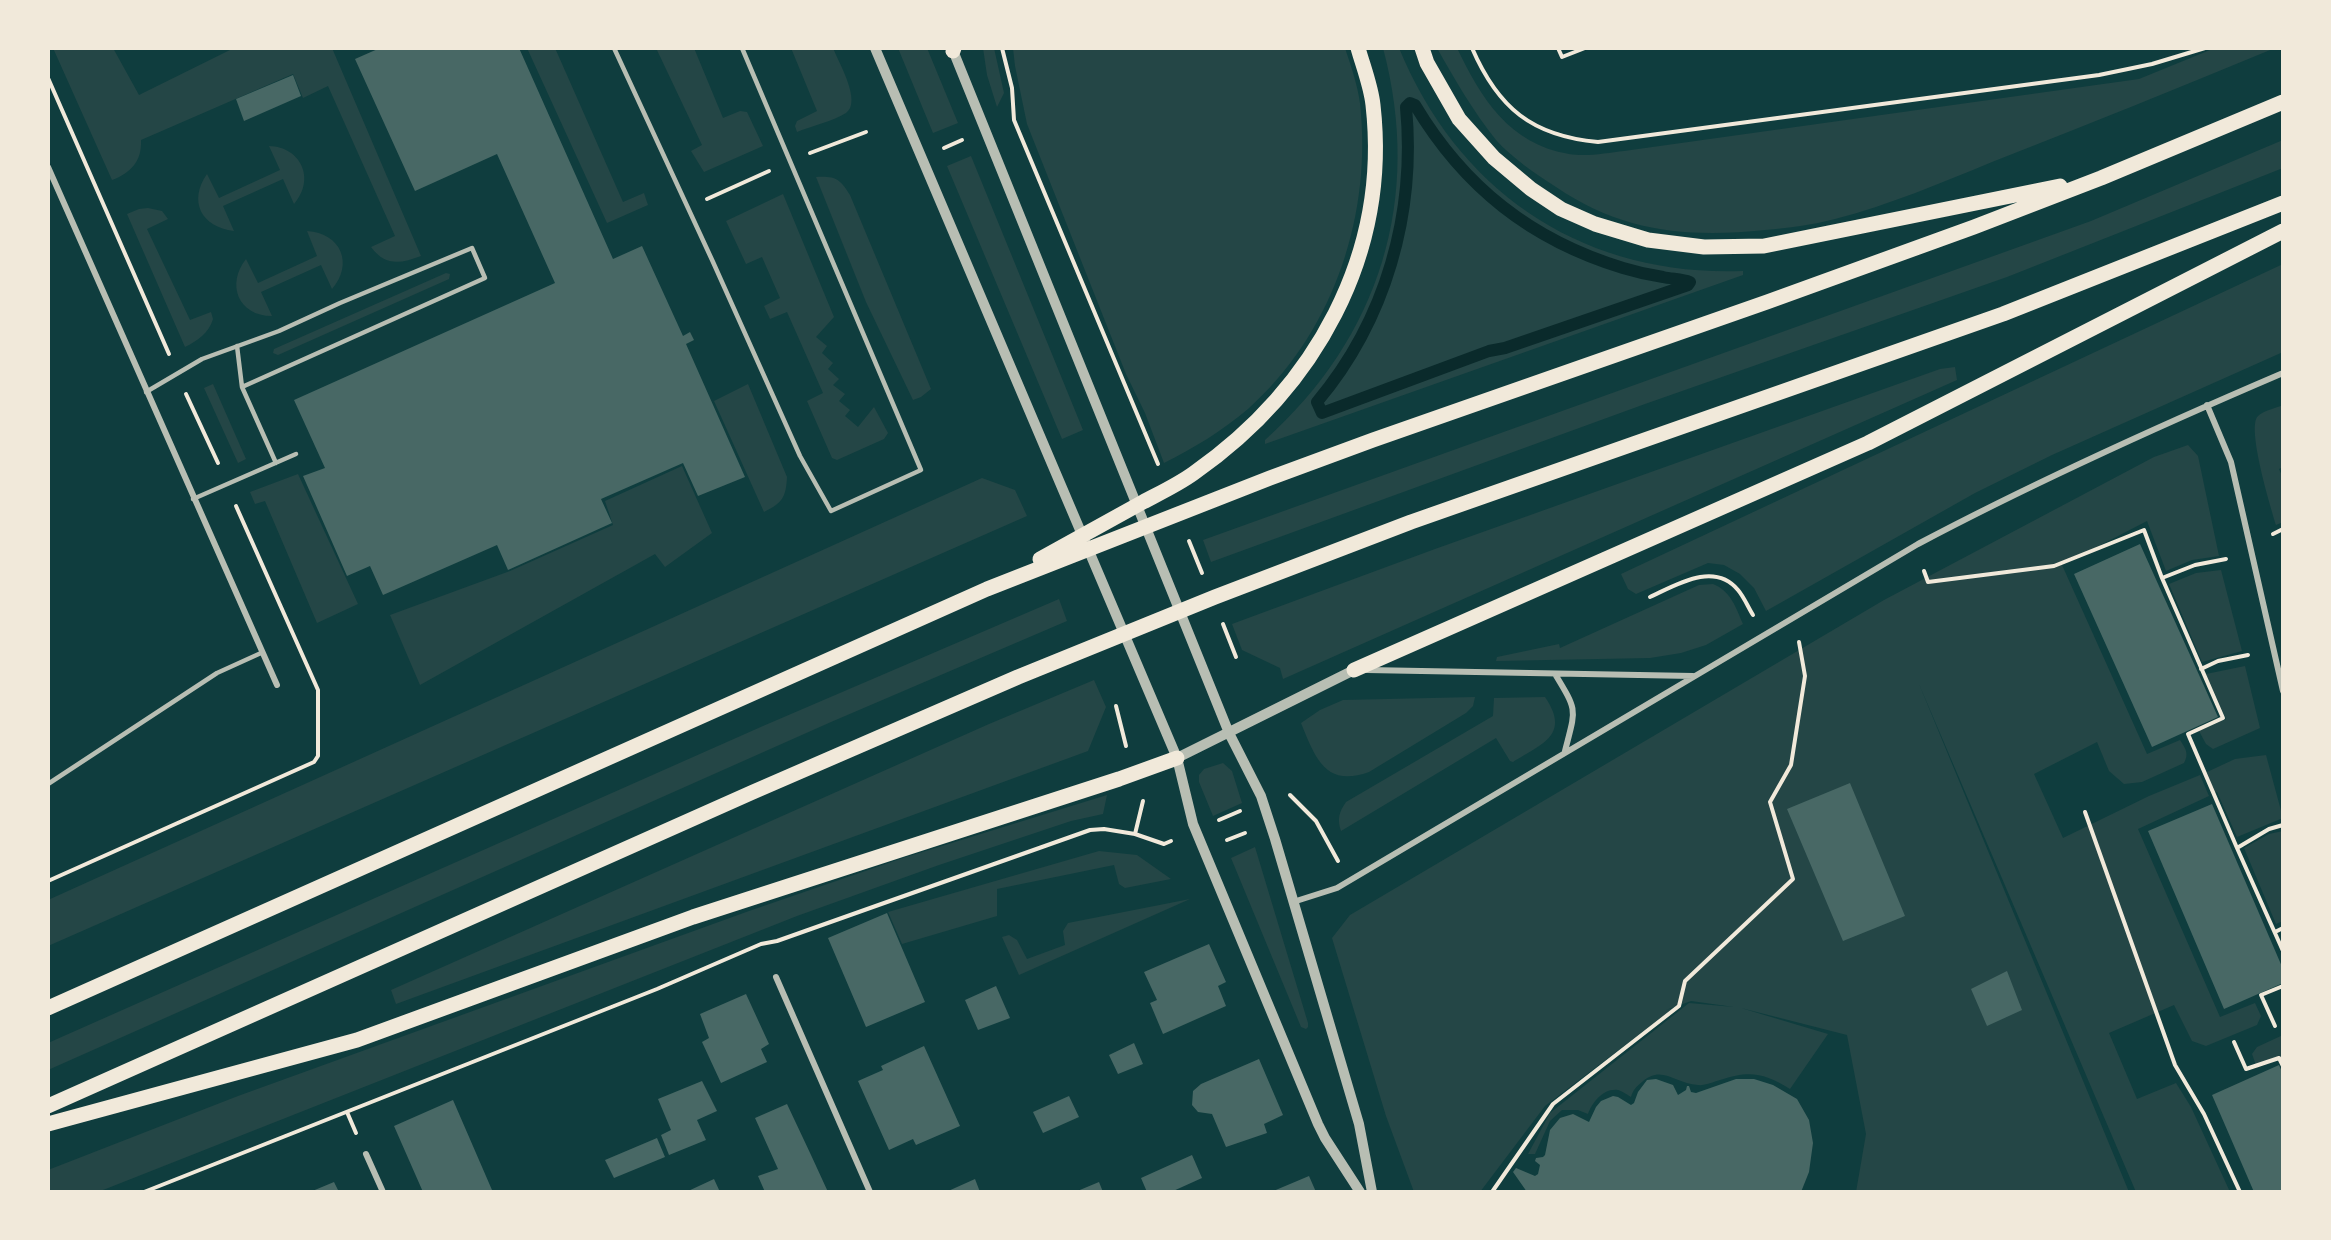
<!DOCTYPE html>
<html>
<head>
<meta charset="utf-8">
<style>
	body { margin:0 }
	#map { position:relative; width:2331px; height:1240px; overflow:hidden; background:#0f3d3e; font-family:Ubuntu,sans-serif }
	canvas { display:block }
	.frame { position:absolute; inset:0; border:50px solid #f1e9da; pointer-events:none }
</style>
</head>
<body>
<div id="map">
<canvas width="2331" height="1240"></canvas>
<div class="frame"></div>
</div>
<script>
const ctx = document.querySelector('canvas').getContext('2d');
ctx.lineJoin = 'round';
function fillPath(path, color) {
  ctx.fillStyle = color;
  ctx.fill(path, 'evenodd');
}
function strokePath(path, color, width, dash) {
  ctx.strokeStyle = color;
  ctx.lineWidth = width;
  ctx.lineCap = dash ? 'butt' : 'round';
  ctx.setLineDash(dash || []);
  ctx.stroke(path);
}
fillPath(new Path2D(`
	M53,48H113L139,95L234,48H332L421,256C400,264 385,266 371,247L395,236L328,86L303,98L293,74L141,140C142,161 131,173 112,180Z
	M527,48H555L623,202L644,193L648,205L607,223Z
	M656,48H694L723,118L740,111L747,112L763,146L704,172L691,151L702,145Z
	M791,48H833C839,63 862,102 846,113C834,121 811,126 797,132L795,126L797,121L817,111Z
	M898,48H927L958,123L933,133Z
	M983,48H994L1004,93L997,107L987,75Z
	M1013,48H1345C1352,69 1360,92 1361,114C1370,223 1330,336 1248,409C1222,431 1194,448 1164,463L1145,413L1126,374L1027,124L1015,66Z
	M1383,48H1399C1459,194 1585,277 1743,271V275L1265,444V440C1380,337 1423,198 1383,48Z
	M1437,48H1457C1481,98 1509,144 1569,154C1586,157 1607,153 1624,151L2139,79L2215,48H2275C2181,87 2087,125 1992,162C1941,183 1889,205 1835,219C1813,225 1788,228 1765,230C1688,238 1622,232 1556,187C1536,174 1512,158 1496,140C1473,111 1455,80 1437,48Z
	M2283,140V168L2007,277L1645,404L1211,562L1203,540L2091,221Z
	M269,146C301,147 316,179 294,204L283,179L223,206L234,231C201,227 188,201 207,174L219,198L280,170Z
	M971,156L1083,430L1062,439L947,166Z
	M816,177C836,176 840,179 850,195L931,389L921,397L913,400L866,302Z
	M783,194L834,317L816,337L827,346L822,353L833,363L828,369L839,379L833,385L845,394L839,401L850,410L845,416L858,427L874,407L888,433L884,439L837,460L832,458L807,401L823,393L787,312L770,319L764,306L780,298L762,257L746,264L726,221Z
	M148,208L162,211L168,219L147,229L190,320L211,312L213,319C209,333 197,341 185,347L127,214L139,209Z
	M307,231C341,233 354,264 332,289L321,265L261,292L272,316C238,316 226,284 246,259L258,283L317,256Z
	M2283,264V352L2052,455L1975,493L1766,611L1754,588L1740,574L1724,565L1708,563L1636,594L1628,589L1621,574Z
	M446,273L450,274L449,279L278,355L273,353L274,349Z
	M1955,367L1957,380L1283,679L1280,668L1242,650L1232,624L1435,549L1940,369Z
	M213,384L246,459L238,463L204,388Z
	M748,384L787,477C786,498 782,503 764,512L714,401Z
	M2283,405V467L2279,469L2283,478V522L2276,525C2271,508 2246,427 2258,416C2263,411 2276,408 2283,405Z
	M2188,445L2198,456L2219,556L2192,560L2166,571L2147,521L2062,565L2147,754L2180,740C2186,749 2189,754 2184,763L2142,782L2124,784L2109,771L2097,742L2034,774L2063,838L2149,796L2200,775L2209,796L2138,829L2220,1017L2255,1003L2261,1016L2257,1025L2206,1046L2192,1041L2174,1005L2109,1033L2137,1099L2176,1083L2191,1107L2230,1192H2136L1919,684L2129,1192H1856L1866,1134L1847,1035L1741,1008L1828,1034L1790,1089C1764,1073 1750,1070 1720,1080C1713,1082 1704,1086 1698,1085C1675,1084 1662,1064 1642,1082C1636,1087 1633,1090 1631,1097C1628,1095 1622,1091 1618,1090C1603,1088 1592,1103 1588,1114L1578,1110H1562L1550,1121L1535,1154H1528L1550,1113L1689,1003L1734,1007L1691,1001L1666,1010L1674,1008L1545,1106L1480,1192H1414L1386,1116L1332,938L1350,915L1884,600L2154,457Z
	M682,466L712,533L665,567L655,554L420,685L390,615L510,571L613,525L605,501Z
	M298,474L358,604L317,623L265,501L255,504L250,492Z
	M982,478L1015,490L1027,516L48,946V900Z
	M2221,570L2242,651L2202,662L2169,584L2196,573Z
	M1713,584C1731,591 1736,608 1743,624L1706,645L1681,653L1650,658L1496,661L1497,657L1559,644L1560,648L1699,585Z
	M1059,599L1067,621L831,722L48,1070V1043L763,726Z
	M2245,666L2260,728L2213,749L2206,744L2199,731L2226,719L2206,674Z
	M1094,680L1106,707L1088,751L396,1004L391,990L989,724Z
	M1475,697L1473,706L1466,713L1369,772C1325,788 1315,757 1301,723L1320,710L1343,700Z
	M1545,697C1571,735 1542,744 1513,762L1510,761L1496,738L1341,831C1337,819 1339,812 1346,802L1493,716L1494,698Z
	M2266,755L2283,818L2237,837L2217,792L2214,793L2207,772L2235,759Z
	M1223,763L1232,771L1242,803L1213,816L1199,782V775L1204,769Z
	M1107,795L1103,814L1071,821L939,865L797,916L98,1192H48V1170L238,1096L749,911L903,858Z
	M2283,831V921L2276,924L2244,848L2269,834Z
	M1255,847L1308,1023V1027L1306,1029L1301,1027L1231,858Z
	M1099,851L1137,855L1171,879L1125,888L1119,884L1114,865L997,889V916L902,944L888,912Z
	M1190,899L1019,975L1002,937L1009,935L1017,940L1027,959L1065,945L1063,931L1068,923Z
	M2283,1035V1057L2257,1068L2252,1054L2257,1047Z`), '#244646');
strokePath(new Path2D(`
	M1410,103L1415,105C1464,187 1531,240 1623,268C1636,272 1649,275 1663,277C1672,279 1682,279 1690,282L1688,285L1505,348L1489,351L1322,413L1317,402C1386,320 1416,213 1406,107Z`), '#0a2a2b', 12);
fillPath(new Path2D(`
	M380,48H519L613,259L642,246L683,336L690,332L694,340L686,344L745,477L698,496L683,463L601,499L612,523L508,570L497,545L383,595L370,566L347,576L303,476L325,468L294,400L555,283L497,154L415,191L355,59Z
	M293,75L301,96L244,121L236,99Z
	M2140,544L2218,717L2152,747L2074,574Z
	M1850,783L1905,916L1843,941L1787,809Z
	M2212,804L2283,969V983L2224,1009L2148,831Z
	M887,913L925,1002L866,1027L828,938Z
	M1209,944L1226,982L1218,986L1226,1006L1163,1034L1150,1003L1157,1000L1144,972Z
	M2007,971L2022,1010L1987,1026L1971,989Z
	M996,986L1010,1018L978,1030L965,1000Z
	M746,994L769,1044L761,1049L767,1062L721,1083L702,1042L709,1038L700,1014Z
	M1134,1043L1143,1064L1118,1074L1109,1055Z
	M924,1046L960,1126L916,1145L913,1139L889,1150L858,1081L883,1070L881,1066Z
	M1259,1059L1283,1115L1264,1124L1267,1133L1226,1147L1212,1114L1198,1112L1192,1105L1193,1091L1201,1084Z
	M2279,1065L2283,1074V1192H2254L2212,1095Z
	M1656,1079L1673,1085L1678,1095L1686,1090L1687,1086H1689L1691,1092L1696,1093L1736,1079H1754L1773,1085L1797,1099L1809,1120L1813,1143L1809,1172L1801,1192H1527L1513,1172L1516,1168L1535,1176L1538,1174L1540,1165L1535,1161L1536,1158L1543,1157L1545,1155L1550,1130L1560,1118L1573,1114L1589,1122L1596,1107L1601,1101L1613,1096L1618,1097L1631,1105L1634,1103L1638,1092L1647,1080Z
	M702,1081L717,1111L697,1120L706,1140L669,1155L661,1135L671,1130L658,1099Z
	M1069,1096L1079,1117L1043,1133L1033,1112Z
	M453,1100L492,1190L487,1192H423L394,1126Z
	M787,1104L811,1155L828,1192H765L758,1176L778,1169L755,1118Z
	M657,1138L665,1157L614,1178L605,1160Z
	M1192,1155L1202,1178L1171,1192H1147L1141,1178Z
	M1309,1176L1316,1192H1271Z
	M714,1179L720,1192H686Z
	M975,1179L980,1192H946Z
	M334,1182L339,1192H310Z
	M1099,1182L1103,1192H1075Z`), '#486865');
strokePath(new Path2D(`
	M1002,48L1012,88L1014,120L1158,464
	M1472,48C1498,108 1532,136 1598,142L2099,75L2152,64L2205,48
	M1558,48L1562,57L1585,48
	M48,78L169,354
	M944,148L962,140
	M810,153L866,132
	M707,199L769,171
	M186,394L218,463
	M2273,534L2283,529
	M1189,541L1202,573
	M1924,571L1928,582L2054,566L2144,530L2162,578L2223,718L2188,734L2237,848L2269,829L2283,825
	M2162,578L2195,565L2226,559
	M1650,597C1676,585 1714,561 1738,590C1744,597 1748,607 1753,615
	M1223,624L1236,657
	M2201,669L2218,661L2248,655
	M1116,706L1126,746
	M1290,795L1316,821L1338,861
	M2085,812L2175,1065L2204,1114L2240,1192
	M1219,820L1240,811
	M1135,834L1143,801
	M1227,840L1245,833
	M2237,848L2283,951
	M48,881L314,762L318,756V690L236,506
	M2275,932L2283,928
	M2275,1026L2261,995L2283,986
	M2234,1042L2246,1069L2279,1058L2283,1066
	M347,1112L356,1133
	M144,1192L657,989L761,944L777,941L1090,830L1104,829L1135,834L1164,844L1171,841
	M1492,1192L1553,1104L1679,1006L1685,981L1793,879L1770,802L1791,765L1805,676L1799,642`), '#f1e9da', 4);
strokePath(new Path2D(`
	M614,48L713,262L800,456L831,511L921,470L742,48
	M237,346L242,387L276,463
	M146,392L202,359L279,331L340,303L472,248L485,278L242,387
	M193,499L296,454
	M48,784L217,673L261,653`), '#b8beb3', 4.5);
strokePath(new Path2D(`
	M48,167L277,685
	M2207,405L2231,462L2283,691
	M1367,670L1693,676
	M1555,674C1578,712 1576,708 1565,751
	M1293,902L1337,888L1918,544C2037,481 2159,426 2283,373
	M776,977L870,1192
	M366,1154L383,1192`), '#b8beb3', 6);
strokePath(new Path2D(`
	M875,48L1177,758L1193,824L1318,1124L1325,1138L1360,1192
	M952,48L1229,733L1261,796L1275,839L1359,1124L1372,1192
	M1177,758L1354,670`), '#b8beb3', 10);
strokePath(new Path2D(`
	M1422,48L1427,63L1459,119L1494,158L1531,189L1561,209L1595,224L1648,240L1704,247L1764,246L2060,186
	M953,51L954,48
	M1040,559C1074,540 1109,521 1143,502C1160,493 1179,484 1194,473C1315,388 1390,255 1373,105C1371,86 1363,66 1358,48
	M1354,670L1868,443L2283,231
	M48,1008L987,589L1270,478L1373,440L1767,302L1974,227L2101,178L2283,102
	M48,1106L753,792L1018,677L1215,597L1411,522L2003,314L2283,203
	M48,1124L357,1040L693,917L1119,779L1177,758`), '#f1e9da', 15);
</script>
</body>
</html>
